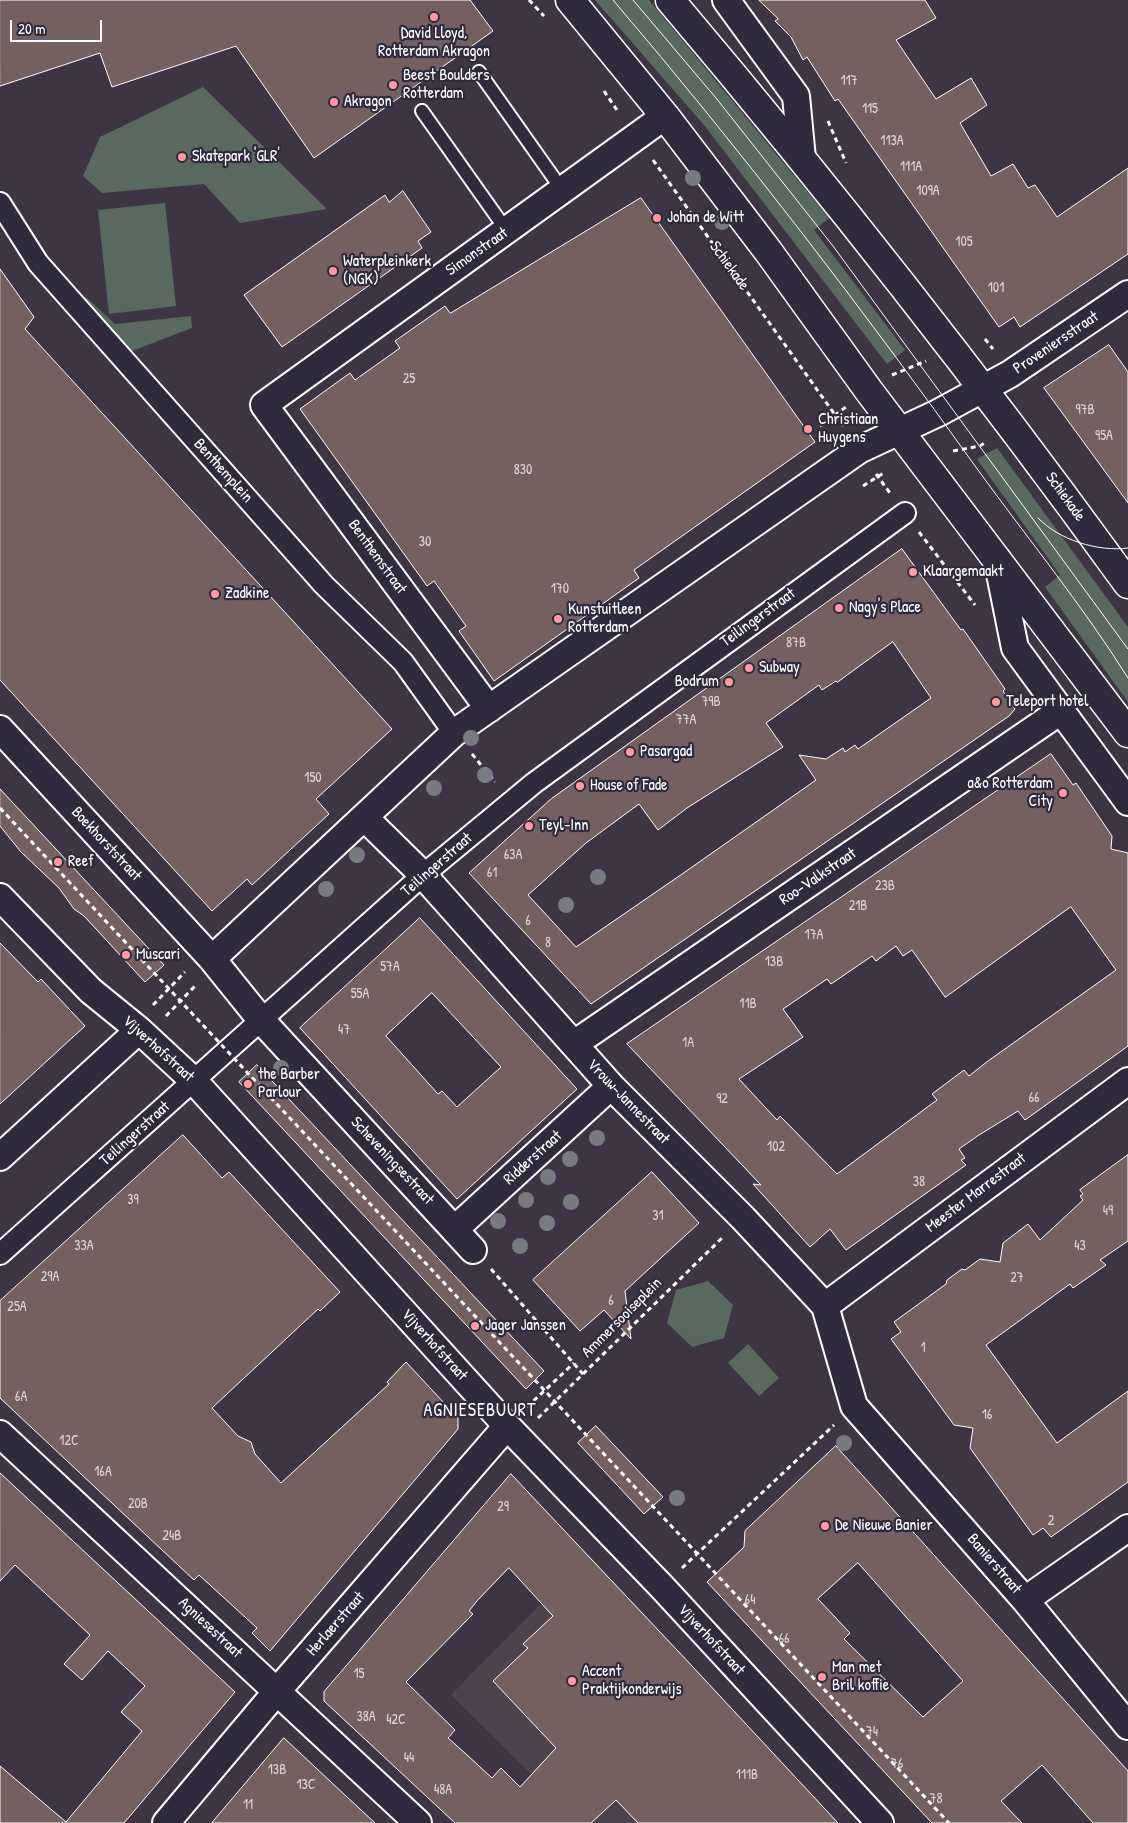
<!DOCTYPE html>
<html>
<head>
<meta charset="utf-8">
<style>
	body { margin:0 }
	#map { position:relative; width:1128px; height:1823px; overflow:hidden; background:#3d3544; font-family:"Patrick Hand",sans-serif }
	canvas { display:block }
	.scale { position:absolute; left:10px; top:20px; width:92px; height:22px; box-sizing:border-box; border:2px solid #fff; border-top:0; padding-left:6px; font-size:15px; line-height:18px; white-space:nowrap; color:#fff; -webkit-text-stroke:4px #2f2a3d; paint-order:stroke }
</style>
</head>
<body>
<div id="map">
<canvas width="1128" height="1823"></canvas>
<div class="scale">20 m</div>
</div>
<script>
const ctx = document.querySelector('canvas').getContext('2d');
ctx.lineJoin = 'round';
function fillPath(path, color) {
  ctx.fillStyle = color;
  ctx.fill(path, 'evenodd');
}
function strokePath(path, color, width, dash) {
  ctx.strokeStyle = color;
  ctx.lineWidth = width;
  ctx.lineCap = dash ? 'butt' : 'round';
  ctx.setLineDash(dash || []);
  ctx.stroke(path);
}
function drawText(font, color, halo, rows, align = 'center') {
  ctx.font = font + ' "Patrick Hand",sans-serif';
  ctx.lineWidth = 4.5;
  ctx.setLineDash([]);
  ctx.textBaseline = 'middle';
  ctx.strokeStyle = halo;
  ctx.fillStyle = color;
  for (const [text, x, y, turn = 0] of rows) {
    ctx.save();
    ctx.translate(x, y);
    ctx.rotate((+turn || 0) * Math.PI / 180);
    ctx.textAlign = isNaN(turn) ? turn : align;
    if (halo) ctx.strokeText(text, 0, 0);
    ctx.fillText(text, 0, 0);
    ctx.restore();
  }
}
fillPath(new Path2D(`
	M589,1555L693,1666L615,1741L689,1823H580L451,1695Z`), '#4e424d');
fillPath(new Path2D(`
	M595,0H649L829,218L814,230L905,350L887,364L704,125Z
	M203,87L327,209L240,223L204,184L102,193L83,176L100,137Z
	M165,203L176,306L109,314L98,210Z
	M87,298L115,324L191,316L192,328L124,354L74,300Z
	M997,448L1128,627V702L1045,587L1060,575L977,459Z
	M708,1281L733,1305L724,1338L692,1347L667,1323L676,1290Z
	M748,1344L779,1378L759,1396L728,1363Z`), '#596960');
const building = new Path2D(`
	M0,0H470L493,31L314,158L236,46L112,87L100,53L0,86Z
	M759,0H925L936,18L896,40L936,99L971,78L987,105L960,123L991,176L1013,164L1028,188L1035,185L1057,217L1128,168V254L1020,327L1014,317L999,327L838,99L835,101L807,57L803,60L791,37L775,21L778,19Z
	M403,191L431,232L418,241L422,248L282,347L244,295L385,195L389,202Z
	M641,198L815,442L634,570L639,578L494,681L459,631L466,626L434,581L427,586L300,409L350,373L355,380L400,348L395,341L445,306L450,313Z
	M0,269L34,317L25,329L392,729L316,799L329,814L252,885L247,879L212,911L0,680Z
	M1109,345L1128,372V503L1044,388Z
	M902,549L961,630L963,629L1005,689L1003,691L1015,709L1009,716L591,1004L469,873L551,799ZM893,642L931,698L858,749L855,745L845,752L843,748L826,759L799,755L816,780L685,872L576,947L528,895L586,843L639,804L658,830L687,808L783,747L766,723L819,685L822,690L836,681L837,682Z
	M1051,754L1073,785L1076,783L1112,836L1111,849L1128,853V1046L1025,1120L1018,1111L979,1135L959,1149L965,1158L961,1160L966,1165L846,1250L830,1229L810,1247L753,1184L761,1185L627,1044ZM1071,907L1116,970L988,1061L969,1076L964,1070L932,1094L937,1100L837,1174L780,1116L777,1120L739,1079L803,1037L783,1009L827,979L831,984L872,956L876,961L896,946L903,956L912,950L945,997Z
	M0,789L164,965L145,982L84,916L74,909L59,888L21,852L0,826Z
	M420,918L577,1089L457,1199L300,1028ZM432,993L501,1067L457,1107L442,1091L438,1094L386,1036Z
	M0,943L38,982L41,979L85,1026L0,1104Z
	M257,1065L544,1371L526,1389L239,1082Z
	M183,1135L222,1178L229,1172L340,1292L320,1311L318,1309L212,1408L238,1436L251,1442L255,1454L281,1483L389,1384L387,1382L406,1362L458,1418V1429L270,1651L252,1633L257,1628L199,1575L194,1580L0,1398V1301Z
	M1128,1155V1241L1100,1260L1106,1265L1073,1288L1070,1284L986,1345L1057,1443L1128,1391V1482L1051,1537L1043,1528L1033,1535L970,1448L973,1428L954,1425L891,1339L901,1332L894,1322L946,1284L947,1280L962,1269L965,1270L980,1259L1000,1262L1003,1243L1028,1224L1040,1240L1083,1200L1080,1196L1083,1194L1080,1190Z
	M652,1172L699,1223L625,1291L631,1339L604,1310L580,1331L533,1280Z
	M596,1426L663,1497L644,1514L578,1443Z
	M836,1446L1128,1771V1823H1093L1042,1765L1001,1801L1022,1823H932L707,1582L744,1547L745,1531ZM858,1563L963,1681L923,1717L844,1639L850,1633L818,1599Z
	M0,1473L235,1692L124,1823H0V1766L66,1822L142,1731L121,1712L145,1686L108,1651L82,1680L64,1664L90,1635L15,1565L0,1581Z
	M511,1474L692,1666L838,1823H638L616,1800L591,1823H455L324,1701V1692ZM509,1568L553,1616L523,1644L528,1648L493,1681L556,1748L520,1787L501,1768L492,1778L466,1754L448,1738L455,1730L406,1682L473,1614L469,1611L477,1601Z
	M284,1738L331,1782L375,1823H212Z`);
fillPath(building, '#746061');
strokePath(building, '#fff', 1);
const service = new Path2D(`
	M479,72L563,191
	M422,111L507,231`);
const pedestrian = new Path2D(`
	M0,203L38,263L324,585L403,662L454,733
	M0,1254L423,875L534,783L905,513`);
const minor = new Path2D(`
	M726,0L796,96L802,159
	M997,559L1015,648L1128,802
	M489,709L264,405L665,116
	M0,729L212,959L262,1021L473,1250
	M365,818L423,875L611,1086L743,1218L825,1306L854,1406L1025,1600L1128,1726
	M0,897L91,991L139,1030L194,1081L507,1426L662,1587L880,1823
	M212,959L454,733L859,450L938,413L1010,374L1128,294
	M574,1044L1062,710
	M0,1157L139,1030
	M455,1229L611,1086
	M825,1306L1128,1081
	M0,1434L418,1823
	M1025,1600L1128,1528
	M166,1823L278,1690L507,1426`);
const secondary = new Path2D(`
	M570,0L665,116L768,251L869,391L1128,733
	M670,0C830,189 983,384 1128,584`);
strokePath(service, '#fff', 16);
strokePath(pedestrian, '#fff', 24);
strokePath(minor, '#fff', 30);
strokePath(secondary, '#fff', 31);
strokePath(new Path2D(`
	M529,0L544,16
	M604,91L619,113
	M828,121L846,163
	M653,160L843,426
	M985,339L993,349
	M892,375L926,361
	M820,426L846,407
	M953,451L980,446L987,441
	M876,474L890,493
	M863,486L885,472
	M919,532L975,605
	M472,754L495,782
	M153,1005L185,972
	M166,1016L196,985
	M491,1269L583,1374
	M527,1407L574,1363
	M538,1418L723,1237
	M682,1568L834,1425`), '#fff', 3, [5, 4]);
strokePath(service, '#2f2a3d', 12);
strokePath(pedestrian, '#2f2a3d', 20);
strokePath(minor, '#2f2a3d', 26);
strokePath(secondary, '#2f2a3d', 28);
strokePath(new Path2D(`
	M613,0C742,151 862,308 978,470C1028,539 1083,606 1128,678
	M633,0L716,98L833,246L1128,649
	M1038,518C1059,540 1098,552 1128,548`), '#fff', 1);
strokePath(new Path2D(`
	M0,808L949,1823`), '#fff', 3, [5, 4]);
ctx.fillStyle = '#7a7b7f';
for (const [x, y] of [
	[693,178],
	[722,222],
	[471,738],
	[485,775],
	[434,788],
	[357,855],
	[598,877],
	[326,889],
	[566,905],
	[281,1068],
	[597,1138],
	[570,1159],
	[548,1177],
	[526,1200],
	[571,1202],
	[498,1221],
	[547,1223],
	[520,1246],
	[844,1443],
	[677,1498]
]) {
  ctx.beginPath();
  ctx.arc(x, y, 8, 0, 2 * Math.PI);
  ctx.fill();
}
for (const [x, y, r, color] of [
	[434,17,5,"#ff9aa2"],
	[393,85,5,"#ff9aa2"],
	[334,102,5,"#ff9aa2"],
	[182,157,5,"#ff9aa2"],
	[657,218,5,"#ff9aa2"],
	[333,271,5,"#ff9aa2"],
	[808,429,5,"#ff9aa2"],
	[913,572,5,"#ff9aa2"],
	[215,594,5,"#ff9aa2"],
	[839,608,5,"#ff9aa2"],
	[558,619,5,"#ff9aa2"],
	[749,668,5,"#ff9aa2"],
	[729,682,5,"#ff9aa2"],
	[996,702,5,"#ff9aa2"],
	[630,752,5,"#ff9aa2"],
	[580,786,5,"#ff9aa2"],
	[1063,793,5,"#ff9aa2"],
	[529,826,5,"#ff9aa2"],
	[58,862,5,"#ff9aa2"],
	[126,955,5,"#ff9aa2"],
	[248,1084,5,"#ff9aa2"],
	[475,1326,5,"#ff9aa2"],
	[825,1526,5,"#ff9aa2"],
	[822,1677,5,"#ff9aa2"],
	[572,1681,5,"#ff9aa2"]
]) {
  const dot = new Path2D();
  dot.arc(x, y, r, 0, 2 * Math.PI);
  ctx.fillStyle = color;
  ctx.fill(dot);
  strokePath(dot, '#2f2a3d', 2);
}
drawText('14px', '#dcd7d8', null, [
	["117",849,81],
	["115",870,109],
	["113A",892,141],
	["111A",911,167],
	["109A",928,191],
	["105",964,242],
	["101",996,288],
	["25",409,379],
	["97B",1085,410],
	["95A",1104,436],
	["830",523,470],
	["30",425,542],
	["170",560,589],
	["87B",796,643],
	["79B",711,702],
	["77A",686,720],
	["150",313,778],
	["63A",513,855],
	["61",492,873],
	["23B",885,886],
	["21B",858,906],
	["6",528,921],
	["17A",814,935],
	["8",548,943],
	["13B",774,962],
	["57A",390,967],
	["55A",360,994],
	["11B",748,1004],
	["47",344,1030],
	["1A",688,1043],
	["66",1034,1098],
	["92",722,1099],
	["102",776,1147],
	["38",919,1182],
	["39",133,1200],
	["49",1108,1211],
	["31",658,1216],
	["33A",84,1246],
	["43",1080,1246],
	["29A",50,1277],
	["27",1017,1278],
	["6",611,1301],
	["25A",17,1307],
	["1",923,1348],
	["6A",21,1397],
	["16",987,1415],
	["12C",69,1441],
	["16A",103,1472],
	["20B",138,1504],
	["29",503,1507],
	["2",1051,1521],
	["24B",172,1536],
	["64",750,1600],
	["66",784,1639],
	["15",359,1674],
	["38A",366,1717],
	["42C",396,1720],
	["74",872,1732],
	["44",409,1758],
	["76",897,1764],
	["13B",277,1770],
	["111B",747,1775],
	["13C",306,1785],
	["48A",443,1790],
	["78",936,1799],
	["11",248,1805]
]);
drawText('16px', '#fff', '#2f2a3d', [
	["David Lloyd,",434,34,"center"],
	["Rotterdam Akragon",434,52,"center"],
	["Beest Boulders",403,76],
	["Rotterdam",403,94],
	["Akragon",344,102],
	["Skatepark 'GLR'",192,157],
	["Johan de Witt",667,218],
	["Waterpleinkerk",343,262],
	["(NGK)",343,280],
	["Christiaan",818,420],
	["Huygens",818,438],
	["Klaargemaakt",923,572],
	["Zadkine",225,594],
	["Nagy's Place",849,608],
	["Kunstuitleen",568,610],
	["Rotterdam",568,628],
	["Subway",759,668],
	["Bodrum",719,682,"right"],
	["Teleport hotel",1006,702],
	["Pasargad",640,752],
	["a&o Rotterdam",1053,784,"right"],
	["City",1053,802,"right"],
	["House of Fade",590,786],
	["Teyl-Inn",539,826],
	["Reef",68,862],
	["Muscari",136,955],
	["the Barber",258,1075],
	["Parlour",258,1093],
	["Jager Janssen",485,1326],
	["De Nieuwe Banier",835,1526],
	["Man met",832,1668],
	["Bril koffie",832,1686],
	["Accent",582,1672],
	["Praktijkonderwijs",582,1690]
], 'left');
drawText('16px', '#fff', '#2f2a3d', [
	["Simonstraat",477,252,-35],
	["Schiekade",729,266,54],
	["Proveniersstraat",1056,343,-34],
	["Benthemplein",223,471,48],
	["Schiekade",1065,497,54],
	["Benthemstraat",377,557,54],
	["Teilingerstraat",758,618,-36],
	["Boekhorststraat",106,844,47],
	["Teilingerstraat",437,865,-41],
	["Roo-Valkstraat",818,877,-34],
	["Vijverhofstraat",158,1049,42],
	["Vrouw-Jannestraat",628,1102,46],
	["Teilingerstraat",135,1134,-42],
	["Ridderstraat",533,1158,-42],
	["Scheveningsestraat",392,1161,47],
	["Meester Marrestraat",976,1193,-37],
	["Ammersooiseplein",622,1318,-45],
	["Vijverhofstraat",434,1345,48],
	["Banierstraat",994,1564,49],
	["Herlaerstraat",336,1624,-49],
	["Agniesestraat",210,1628,43],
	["Vijverhofstraat",711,1640,47]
]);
ctx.letterSpacing = '1px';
drawText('18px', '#fff', '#2f2a3d', [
	["AGNIESEBUURT",480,1411]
]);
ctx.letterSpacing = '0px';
</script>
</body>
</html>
